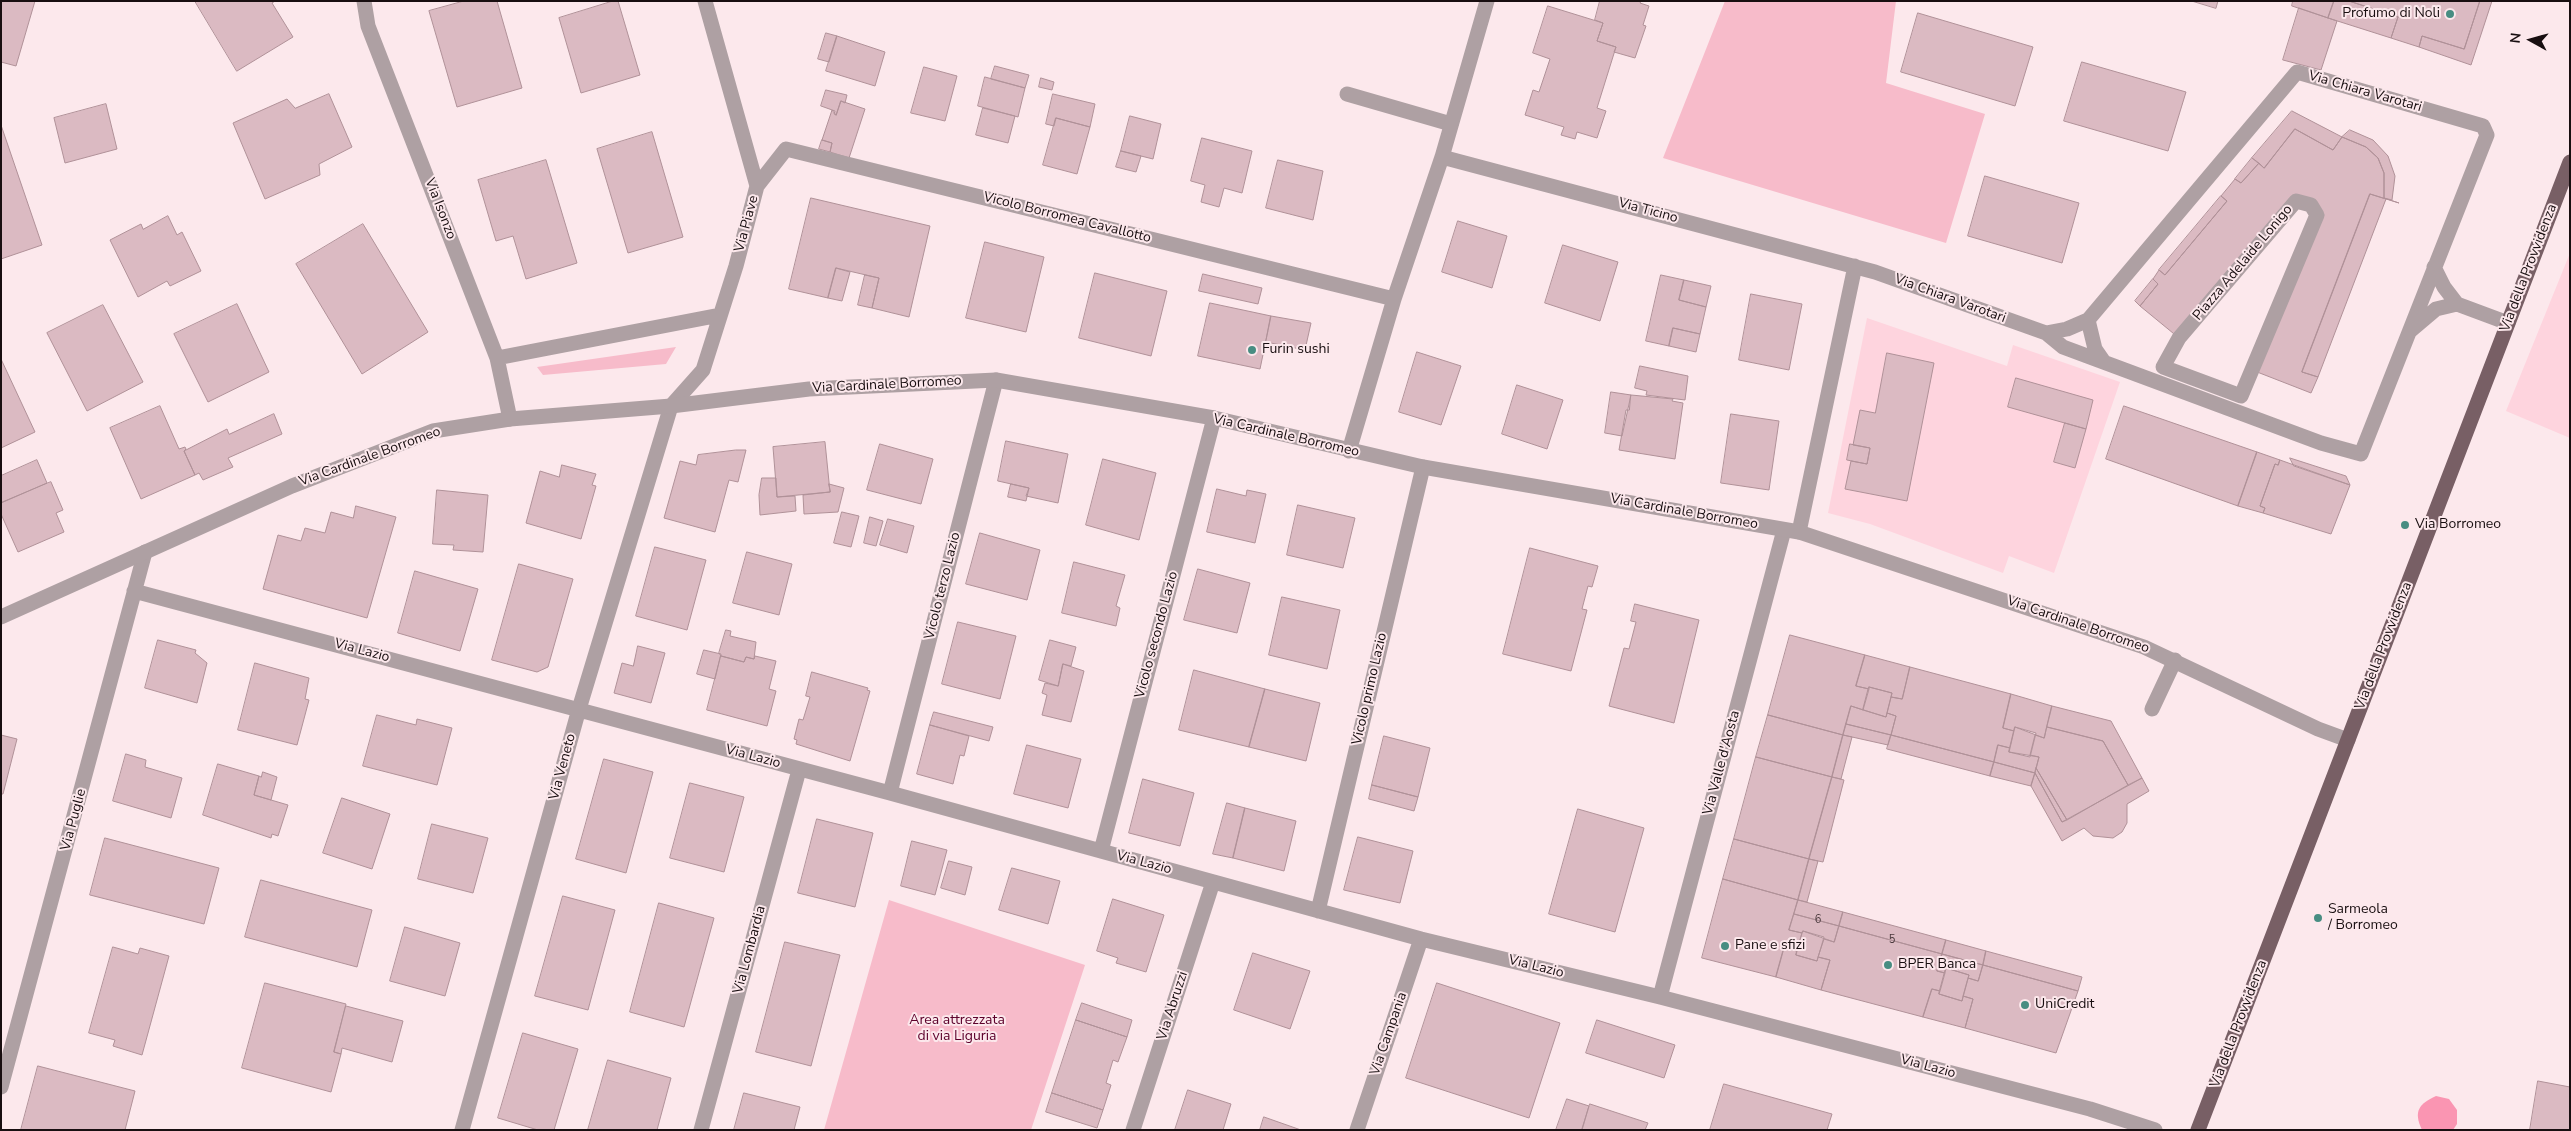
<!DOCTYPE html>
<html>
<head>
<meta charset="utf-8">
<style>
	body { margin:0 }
	#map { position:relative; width:2571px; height:1131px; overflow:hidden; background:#fce8ec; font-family:"Nunito Sans",sans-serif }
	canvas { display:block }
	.frame { position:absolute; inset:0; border:2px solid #180e10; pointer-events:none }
	.north { position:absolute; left:2506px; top:15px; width:50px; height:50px; -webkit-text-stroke:4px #fce8ec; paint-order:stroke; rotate:277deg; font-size:14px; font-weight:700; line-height:20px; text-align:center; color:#180e10 }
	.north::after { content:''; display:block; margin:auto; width:18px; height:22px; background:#180e10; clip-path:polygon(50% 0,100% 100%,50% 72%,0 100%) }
</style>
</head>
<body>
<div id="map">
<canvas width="2571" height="1131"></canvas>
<div class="frame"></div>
<div class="north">N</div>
</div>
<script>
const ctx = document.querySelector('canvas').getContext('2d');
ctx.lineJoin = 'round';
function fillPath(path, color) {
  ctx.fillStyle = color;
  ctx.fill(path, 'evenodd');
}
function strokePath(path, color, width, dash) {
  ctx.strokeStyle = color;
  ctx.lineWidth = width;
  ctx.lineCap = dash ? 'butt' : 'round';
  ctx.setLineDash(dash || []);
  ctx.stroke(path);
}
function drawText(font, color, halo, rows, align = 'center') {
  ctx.font = font + ' "Nunito Sans",sans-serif';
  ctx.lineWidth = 4;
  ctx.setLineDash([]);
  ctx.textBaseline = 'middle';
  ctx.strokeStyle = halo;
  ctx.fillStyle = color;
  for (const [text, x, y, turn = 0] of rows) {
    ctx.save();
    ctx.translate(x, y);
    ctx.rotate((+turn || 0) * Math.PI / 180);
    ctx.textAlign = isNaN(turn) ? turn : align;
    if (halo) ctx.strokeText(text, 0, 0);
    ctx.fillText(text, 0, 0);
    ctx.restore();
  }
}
fillPath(new Path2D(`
	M2570,253V438L2506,411Z
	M1867,318L2007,366L2013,345L2120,382L2054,573L2009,556L2003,573L1870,524L1828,513Z`), '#fed4de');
fillPath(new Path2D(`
	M1725,1H1896L1886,83L1985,114L1946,243L1663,158Z
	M676,347L666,364L543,375L537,367Z
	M889,900L1085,965L1031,1130H824Z`), '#f7bbca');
fillPath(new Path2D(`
	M2436,1096L2449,1099L2457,1110V1124L2453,1130H2422C2413,1111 2419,1104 2436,1096Z`), '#fa95b2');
const building = new Path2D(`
	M1,1H35L16,66L1,62Z
	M195,1H275L272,3L293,37L237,71Z
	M464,1H497L522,88L457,107L429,11Z
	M613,1H618L640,75L581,93L559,18Z
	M1600,1H1641L1640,3L1649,6L1643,25L1646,26L1635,58L1614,52L1616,47L1597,41L1603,23L1595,20Z
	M2192,1H2218L2216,8Z
	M2293,1H2334L2328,18L2292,6Z
	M2334,1H2349L2398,17L2391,38L2328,18Z
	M2349,1H2480L2464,49L2422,36L2419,47L2391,38L2398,17Z
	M2480,1H2492L2471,65L2419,47L2422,36L2464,49Z
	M1548,6L1603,23L1597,41L1616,47L1597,108L1606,111L1597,138L1577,132L1575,139L1561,135L1564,127L1525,115L1533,90L1539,92L1550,59L1533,53Z
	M2299,8L2337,21L2321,70L2283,60Z
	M1918,13L2033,47L2015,106L1901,72Z
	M826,33L837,36L829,62L818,59Z
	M837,36L885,52L875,86L826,71Z
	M2082,62L2186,92L2168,151L2064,121Z
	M995,66L1029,75L1025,88L991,79Z
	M924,67L957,76L945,121L911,113Z
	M985,77L1025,88L1018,117L978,106Z
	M1041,78L1054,82L1052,90L1039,87Z
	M826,90L847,95L845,103L841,101L836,115L834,114L835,111L821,106Z
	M329,94L352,147L319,164L320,175L265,199L233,123L287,99L295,108Z
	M1053,94L1095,104L1090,127L1056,118L1054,126L1046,124Z
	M841,101L865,109L849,158L830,152L832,143L822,140L832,110L836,115Z
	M106,104L117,149L65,163L54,118Z
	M983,108L1015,116L1008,143L976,135Z
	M2292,111L2342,137L2333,150L2295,129L2264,168L2252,158Z
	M1130,116L1161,124L1153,159L1121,151Z
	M1056,118L1090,127L1077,174L1043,165Z
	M1,125L42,245L1,259Z
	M2295,129L2333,150L2342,137L2366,147L2378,158L2384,173V198L2399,203L2370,194L2302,372L2318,377L2311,393L2252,370L2317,215L2296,201L2179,338L2140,306L2158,284L2153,279L2159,270L2165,275L2227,201L2221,196L2235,179L2241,183L2259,163L2264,168Z
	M2350,130L2373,140L2388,156L2395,176L2392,200L2384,198V173L2378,158L2366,147L2342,137Z
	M652,132L683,237L628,253L597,149Z
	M1202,138L1252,151L1242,193L1224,188L1219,207L1201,202L1205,185L1191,181Z
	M822,140L832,143L830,152L819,149Z
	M1121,151L1141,156L1136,172L1116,167Z
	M2252,158L2259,163L2241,183L2235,179Z
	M546,160L577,263L526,279L513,236L496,241L478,180Z
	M1278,160L1323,171L1313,220L1266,208Z
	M1985,176L2079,203L2062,263L1968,236Z
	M2370,194L2386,199L2318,377L2302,372Z
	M2221,196L2227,201L2165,275L2159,270Z
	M811,198L930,226L909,317L872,308L879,278L836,268L828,298L789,289Z
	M168,216L177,235L182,232L201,271L170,286L167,281L138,297L110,240L141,224L143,229Z
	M1458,221L1507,236L1492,288L1442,272Z
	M363,224L428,332L362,374L296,264Z
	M985,242L1044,257L1026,332L966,318Z
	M1563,245L1618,262L1600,321L1545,303Z
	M836,268L850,272L842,301L828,298Z
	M1095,273L1167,291L1151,356L1079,338Z
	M1203,274L1262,288L1258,304L1199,291Z
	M865,275L879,278L872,308L858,305Z
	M1661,275L1684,280L1679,300L1706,307L1700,334L1673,328L1669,346L1646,341Z
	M2153,279L2158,284L2140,306L2135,301Z
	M1684,280L1711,286L1706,307L1679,300Z
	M1751,294L1802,304L1789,370L1739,360Z
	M1210,303L1271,316L1260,369L1198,356Z
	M237,304L269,372L208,402L174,334Z
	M103,305L143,382L87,411L47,333Z
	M1271,316L1311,323L1305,350L1266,342Z
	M1673,328L1700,334L1696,352L1669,346Z
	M1417,352L1461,366L1441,425L1399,412Z
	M1887,353L1934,363L1907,501L1845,489L1851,461L1867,464L1870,448L1853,445L1860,410L1875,413Z
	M1,359L35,432L1,448Z
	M1640,366L1688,376L1685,400L1646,395L1647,391L1635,388Z
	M2016,378L2093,400L2086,429L2008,407Z
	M1517,385L1563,400L1547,449L1502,434Z
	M1611,392L1631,395L1622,436L1605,433Z
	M1631,395L1673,399L1672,401L1683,403L1675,459L1619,450L1626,410H1629Z
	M160,406L179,449L185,447L186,449L184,451L195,475L141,499L110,428Z
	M2124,406L2257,452L2238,506L2106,459Z
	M274,414L282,434L228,458L233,467L203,480L199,473L195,475L184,451L227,429L229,434Z
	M1731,414L1779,421L1769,490L1721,483Z
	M2065,423L2086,429L2075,468L2054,462Z
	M1006,441L1068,454L1058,503L1026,496L1029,488L998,481Z
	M825,442L830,492L777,497L773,447Z
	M880,444L933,459L921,504L867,490Z
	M1850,444L1870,448L1867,464L1847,460Z
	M736,450H746L738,482L729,480L715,532L664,518L680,461L696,465L698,455Z
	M2257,452L2280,460L2278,465L2275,464L2260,506L2265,508L2263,513L2238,506Z
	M2290,458L2346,476L2350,485L2294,466Z
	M1103,459L1156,473L1139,540L1086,525Z
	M37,460L47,483L1,503V476Z
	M2280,460L2350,485L2331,534L2263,513L2265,508L2260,506L2275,464L2278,465Z
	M562,465L596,474L592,485L596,486L581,539L526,523L540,471L559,477Z
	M762,478H776L777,497L795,496L796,511L760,515L759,495Z
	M51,482L63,510L56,513L64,532L18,552L1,514V503Z
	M829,484L844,488L838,512L804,514L803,495L830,492Z
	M1011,484L1029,488L1026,501L1008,497Z
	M1217,489L1246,496L1247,490L1266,494L1255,543L1207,532Z
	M437,490L488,495L483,552L453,550L454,545L433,544Z
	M1298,505L1355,518L1343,568L1287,555Z
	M356,506L396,517L367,618L263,589L278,535L301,541L305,528L325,533L331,512L353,518Z
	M842,512L859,516L851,547L834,543Z
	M870,517L883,521L876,546L864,543Z
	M888,519L914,526L907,553L880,545Z
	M980,533L1040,550L1027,600L966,584Z
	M655,547L706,560L687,630L636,616Z
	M1530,548L1598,566L1592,587L1588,586L1582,609L1587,610L1571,671L1503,654Z
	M747,552L792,564L779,615L733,603Z
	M1074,562L1125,575L1116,606L1120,608L1116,626L1062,613Z
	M519,564L573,579L548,667L537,672L492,660Z
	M1198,569L1250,583L1237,633L1184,620Z
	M415,571L478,589L460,651L398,633Z
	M1282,597L1340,610L1327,669L1269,655Z
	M1635,604L1699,620L1674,723L1609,706L1624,648L1629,649L1636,622L1631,621Z
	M958,622L1016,636L1000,699L942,684Z
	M726,630L731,631L730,636L756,642L754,659L746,657L744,662L721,656L719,653Z
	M1790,635L1865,655L1856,686L1869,689L1863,710L1851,706L1843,735L1768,715Z
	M158,640L196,650L195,653L207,663L197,703L145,688Z
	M1050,640L1076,647L1071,666L1063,664L1058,686L1039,680Z
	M638,646L665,653L651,703L614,693L622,663L633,666Z
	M704,650L721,654L715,679L697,674Z
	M1865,655L1910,667L1902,699L1891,697L1892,693L1869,687V689L1856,686Z
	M721,656L744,662L746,657L754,659L755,656L776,661L769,689L776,691L767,726L707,710Z
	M255,663L309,678L305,699L309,700L297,745L238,730Z
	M1063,664L1084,671L1071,722L1042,715L1047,695L1042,693L1045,683L1058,686Z
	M1910,667L2011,694L2003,728L2014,731L2010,748L1998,745L1994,762L1891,735L1896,716L1887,713L1891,697L1902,699Z
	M1194,670L1265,689L1249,747L1179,730Z
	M812,672L868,688L867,690L870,691L850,761L796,744L797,740L794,739L799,719L803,720L810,697L806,696Z
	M1869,687L1892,693L1886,717L1863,710Z
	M1265,689L1320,703L1306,761L1249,747Z
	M2011,694L2052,706L2044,738L2015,727L2014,731L2003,728Z
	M1851,706L1886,717L1887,713L1896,716L1891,735L1846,724Z
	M2052,706L2111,721L2142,778L2128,785L2103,741L2047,727Z
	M934,712L993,727L989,741L930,725Z
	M377,715L416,725L417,719L452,728L437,785L363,766Z
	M1768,715L1843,735L1832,777L1756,757Z
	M1846,724L1891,735L1888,745L1843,735Z
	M930,725L969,736L964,756L960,755L953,784L917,774Z
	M2015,727L2036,733L2030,757L2009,752Z
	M2047,727L2103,741L2128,785L2067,820L2036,768L2039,757L2030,755L2035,735L2044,738Z
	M1,735L17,739L3,794H1Z
	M1843,735L1852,737L1841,779L1832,777Z
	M1891,735L1994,762L1990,776L1887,749Z
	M1384,736L1430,748L1418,797L1372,785Z
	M1027,745L1081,759L1068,808L1014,794Z
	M1998,745L2010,748L2009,752L2039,757L2035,773L1994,762Z
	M126,754L146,760L145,767L182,778L171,818L113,801Z
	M1756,757L1832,777L1809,859L1734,839Z
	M604,759L653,772L626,873L576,859Z
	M1994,762L2035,773L2031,786L1990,776Z
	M218,764L259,776L254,795L288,805L278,836L272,834L271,838L203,815Z
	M2036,768L2067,820L2062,822L2035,773Z
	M263,772L277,777L271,800L254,795L259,776L261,777Z
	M2035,773L2062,822L2142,778L2149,791L2127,804V823L2122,832L2113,838L2093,836L2084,828L2062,841L2031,786Z
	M1832,777L1844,780L1823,862L1809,859Z
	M1143,779L1194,793L1180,846L1129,833Z
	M690,783L744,797L724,872L670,858Z
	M1372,785L1418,797L1414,811L1369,799Z
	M342,798L390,814L372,869L323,853Z
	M1227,803L1245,808L1233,858L1213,854Z
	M1245,808L1296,821L1284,871L1233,858Z
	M1578,809L1644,828L1615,932L1549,914Z
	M817,819L873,833L855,907L798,893Z
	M432,824L488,838L473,893L418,879Z
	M1358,837L1413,851L1400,903L1344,890Z
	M105,838L219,868L204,924L90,895Z
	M1734,839L1809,859L1798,900L1723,879Z
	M912,841L947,850L935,895L901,886Z
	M1809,859L1818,861L1807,902L1798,900Z
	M949,861L972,867L965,895L941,888Z
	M1012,868L1060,881L1048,924L999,910Z
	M1723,879L1798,900L1789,930L1802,933L1797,951L1784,948L1776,977L1702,958Z
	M261,880L372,910L357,967L245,937Z
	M563,896L615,910L588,1010L535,996Z
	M1113,899L1164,915L1146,972L1116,963L1118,958L1097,951Z
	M1798,900L1843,912L1839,926L1794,914Z
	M659,903L714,918L684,1027L630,1012Z
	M1843,912L1946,940L1942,954L1839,926Z
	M1794,914L1839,926L1834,942L1803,931L1802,933L1789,930Z
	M1839,926L1942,954L1937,971L1945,973L1940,991L1932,989L1923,1017L1821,990L1830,960L1818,957L1824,939L1834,942Z
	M405,927L460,943L445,996L390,981Z
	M1803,931L1824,937L1817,961L1796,955Z
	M1946,940L1986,951L1983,965L1942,954Z
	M785,942L840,955L811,1066L756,1052Z
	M113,947L138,954L140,948L169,956L142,1055L113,1046L115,1040L89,1033Z
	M1784,948L1797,951L1796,955L1817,961L1818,957L1830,960L1821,990L1776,977Z
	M1986,951L2082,977L2078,991L1983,965Z
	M1253,953L1310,971L1290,1029L1234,1010Z
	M1942,954L1983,965L1978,981L1968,978L1969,975L1946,968L1945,973L1937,971Z
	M1983,965L2078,991L2056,1053L1965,1028L1973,999L1963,996L1968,978L1978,981Z
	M1946,968L1969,975L1962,1001L1939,994Z
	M265,983L346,1004L334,1052L341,1054L331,1092L242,1068Z
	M1437,983L1560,1023L1529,1118L1406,1078Z
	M1932,989L1940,991L1939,994L1962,1001L1963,996L1973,999L1965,1028L1923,1017Z
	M1082,1003L1132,1020L1127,1037L1076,1020Z
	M346,1006L403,1021L392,1062L342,1048L341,1054L334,1052Z
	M1076,1020L1127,1037L1118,1062L1113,1060L1106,1083L1111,1085L1103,1110L1052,1093Z
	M1597,1020L1675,1045L1664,1078L1586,1053Z
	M523,1033L578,1049L554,1130H538L498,1118Z
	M608,1060L671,1078L657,1130H588Z
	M38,1066L135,1091L125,1130H21Z
	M2538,1081L2570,1087V1130H2530Z
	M1724,1084L1832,1114L1827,1130H1710Z
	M1188,1090L1231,1104L1223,1130H1175Z
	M744,1093L800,1107L794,1130H734Z
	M1052,1093L1103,1110L1097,1128L1046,1112Z
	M1567,1099L1589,1106L1582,1130H1556Z
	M1590,1104L1648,1123L1645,1130H1582Z
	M1264,1117L1301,1130H1260Z`);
fillPath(building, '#dbbac2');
strokePath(building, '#b09198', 1);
strokePath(new Path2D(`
	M1347,94L1451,124
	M2152,709L2175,660`), '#aea0a3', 15);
strokePath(new Path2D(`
	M2296,201L2311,205L2317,215L2241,396L2163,367L2179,338Z`), '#aea0a3', 15);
strokePath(new Path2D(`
	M364,1L368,26L497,358L510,419
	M1442,157L1875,272L2046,333L2063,347L2321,443L2361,454L2487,135L2483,126L2297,72L2088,320L2067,329L2046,333
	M757,186L786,149L1394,299
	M2434,267L2444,287L2457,304L2508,323
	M2088,320L2095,349L2104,362
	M2410,331L2436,309L2457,304
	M497,358L720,315
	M1349,451L1394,299L1442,157L1487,1
	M1799,532L1855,266
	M134,591L890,793L1421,939L1660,997L2090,1109L2155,1130
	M890,793L996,380
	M1101,851L1214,418
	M1318,911L1423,467
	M1660,997L1784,530
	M1,1087L145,552
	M462,1130L579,709L671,406L703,370L736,266L757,186L705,1
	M701,1130L799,770
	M1133,1130L1213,882
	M1357,1130L1421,939`), '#aea0a3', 15);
strokePath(new Path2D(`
	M1,617L292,486L433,431L510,419L671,406L809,389L996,380L1214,418L1423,467L1799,532L2144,647L2318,729L2348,740`), '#aea0a3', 15);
strokePath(new Path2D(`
	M2198,1130L2570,162`), '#785f65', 15);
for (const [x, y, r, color] of [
	[2450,14,5,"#488d82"],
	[1252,350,5,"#488d82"],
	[2405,525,5,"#488d82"],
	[2318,918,5,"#488d82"],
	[1725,946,5,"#488d82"],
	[1888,965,5,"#488d82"],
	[2025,1005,5,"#488d82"]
]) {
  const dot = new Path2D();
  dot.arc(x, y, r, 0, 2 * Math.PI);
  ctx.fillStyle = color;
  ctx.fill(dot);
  strokePath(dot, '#fce8ec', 2);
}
drawText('11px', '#49393c', null, [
	["6",1818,920],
	["5",1892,940]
]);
drawText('14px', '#180e10', '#fce8ec', [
	["Profumo di Noli",2440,14,"right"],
	["Furin sushi",1262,350],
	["Via Borromeo",2415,525],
	["Sarmeola",2328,910],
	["/ Borromeo",2328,926],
	["Pane e sfizi",1735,946],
	["BPER Banca",1898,965],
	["UniCredit",2035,1005]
], 'left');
drawText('14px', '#180e10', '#fce8ec', [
	["Via Chiara Varotari",2365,92,16],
	["Via Isonzo",440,209,69],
	["Via Ticino",1648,211,15],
	["Vicolo Borromea Cavallotto",1067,218,14],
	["Via Piave",747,224,-75],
	["Piazza Adelaide Lonigo",2243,263,-50],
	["Via della Provvidenza",2529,268,-69],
	["Via Chiara Varotari",1950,299,20],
	["Via Cardinale Borromeo",887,385,-3],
	["Via Cardinale Borromeo",1286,436,13],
	["Via Cardinale Borromeo",370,457,-20],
	["Via Cardinale Borromeo",1684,512,10],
	["Vicolo terzo Lazio",943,586,-76],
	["Via Cardinale Borromeo",2078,625,19],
	["Vicolo secondo Lazio",1157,635,-75],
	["Via della Provvidenza",2384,646,-69],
	["Via Lazio",362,651,15],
	["Vicolo primo Lazio",1370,689,-77],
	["Via Lazio",753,757,15],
	["Via Valle d'Aosta",1722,763,-75],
	["Via Veneto",563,767,-75],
	["Via Puglie",74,820,-75],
	["Via Lazio",1144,863,15],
	["Via Lombardia",750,950,-75],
	["Via Lazio",1536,967,14],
	["Via Abruzzi",1173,1006,-72],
	["Via della Provvidenza",2239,1024,-69],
	["Via Campania",1389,1034,-71],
	["Via Lazio",1928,1067,15]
]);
drawText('14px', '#5c002b', '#fce8ec', [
	["Area attrezzata",957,1021],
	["di via Liguria",957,1037]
]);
</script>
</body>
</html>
